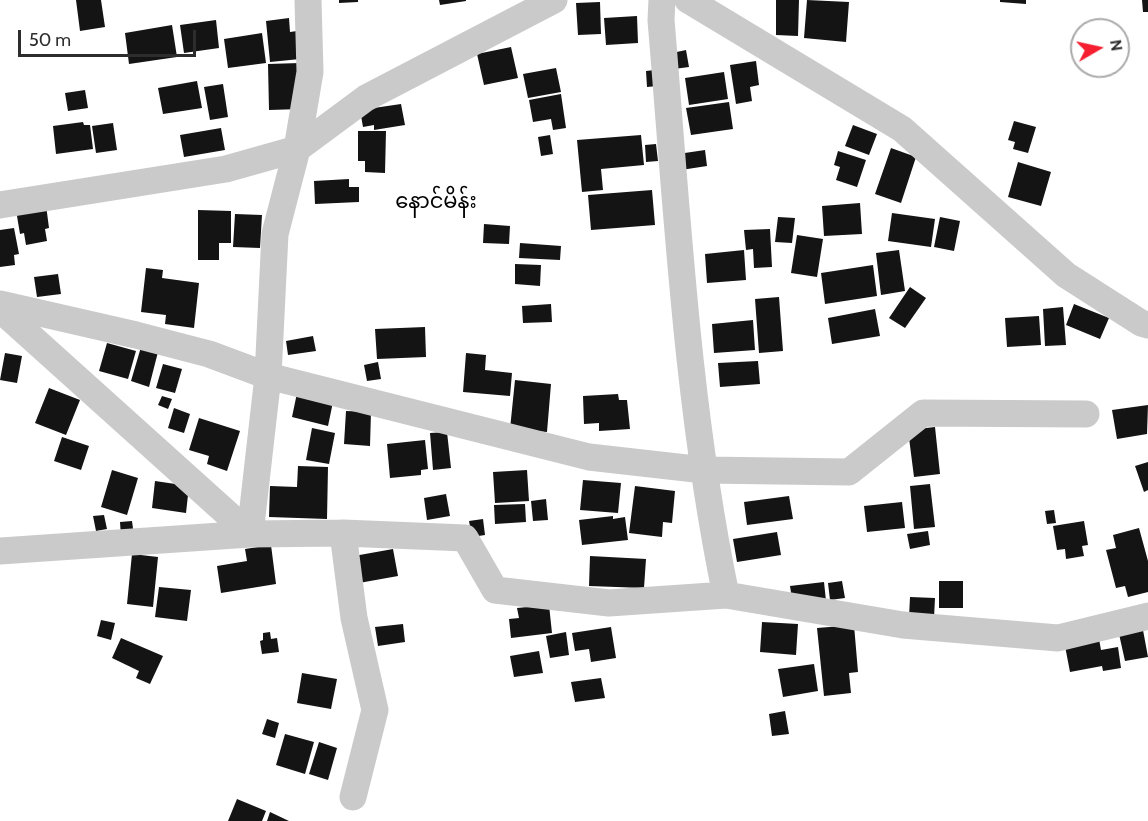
<!DOCTYPE html>
<html>
<head>
<meta charset="utf-8">
<style>
	body { margin:0 }
	#map { position:relative; width:1148px; height:821px; overflow:hidden; background:#fff; font-family:Cabin,sans-serif }
	canvas { display:block }
	.north { position:absolute; left:1070px; top:18px; width:60px; height:60px; box-sizing:border-box; background:#fff; border:2px solid #ababab; border-radius:50%; rotate:81deg; font-size:16px; font-weight:700; line-height:24px; text-align:center; color:#2d2d2d }
	.north::after { content:''; display:block; margin:auto; width:21px; height:27px; background:#f51f30; clip-path:polygon(50% 0,100% 100%,50% 72%,0 100%) }
	.scale { position:absolute; left:18px; top:30px; width:178px; height:27px; box-sizing:border-box; border:3px solid #2d2d2d; border-top:0; padding-left:8px; font-size:18px; line-height:21px; white-space:nowrap; color:#2d2d2d; -webkit-text-stroke:4px #fff; paint-order:stroke }
</style>
</head>
<body>
<div id="map">
<canvas width="1148" height="821"></canvas>
<div class="north">N</div>
<div class="scale">50 m</div>
</div>
<script>
const ctx = document.querySelector('canvas').getContext('2d');
ctx.lineJoin = 'round';
function fillPath(path, color) {
  ctx.fillStyle = color;
  ctx.fill(path, 'evenodd');
}
function strokePath(path, color, width, dash) {
  ctx.strokeStyle = color;
  ctx.lineWidth = width;
  ctx.lineCap = dash ? 'butt' : 'round';
  ctx.setLineDash(dash || []);
  ctx.stroke(path);
}
function drawText(font, color, halo, rows, align = 'center') {
  ctx.font = font + ' Cabin,"Noto Sans Myanmar",sans-serif';
  ctx.lineWidth = 6;
  ctx.setLineDash([]);
  ctx.textBaseline = 'middle';
  ctx.strokeStyle = halo;
  ctx.fillStyle = color;
  for (const [text, x, y, turn = 0] of rows) {
    ctx.save();
    ctx.translate(x, y);
    ctx.rotate((+turn || 0) * Math.PI / 180);
    ctx.textAlign = isNaN(turn) ? turn : align;
    if (halo) ctx.strokeText(text, 0, 0);
    ctx.fillText(text, 0, 0);
    ctx.restore();
  }
}
fillPath(new Path2D(`
	M76,0H101L105,27L80,31Z
	M339,0H358V2L339,3Z
	M439,0H466V1L440,5Z
	M776,0H799L798,36L776,35Z
	M807,0L849,2L846,42L804,38Z
	M1000,0H1026V4L1000,2Z
	M1142,0H1148V12H1143Z
	M600,2L601,34L578,35L576,3Z
	M637,16L638,43L606,45L604,18Z
	M289,18L290,32L297,31L300,59L270,62L266,21Z
	M216,20L219,48L184,53L180,25Z
	M172,25L177,57L129,64L125,33Z
	M262,33L266,63L228,68L224,39Z
	M511,47L518,78L484,85L477,54Z
	M686,50L689,67L674,69L672,53Z
	M756,61L759,85L750,87L752,101L736,104L730,65Z
	M300,63L301,109L269,110L268,64Z
	M556,68L561,92L528,98L523,74Z
	M655,70L658,86L647,87L646,71Z
	M724,72L728,99L689,105L685,78Z
	M197,81L202,108L163,114L158,88Z
	M223,84L228,117L210,120L204,87Z
	M85,90L88,108L68,111L65,93Z
	M561,94L566,128L553,130L551,119L533,122L529,100Z
	M729,102L733,129L691,135L686,108Z
	M401,104L405,125L374,130V125L363,127L360,110Z
	M1014,121L1036,127L1028,153L1013,149L1015,142L1008,140Z
	M83,122L84,125H90L93,149L56,154L53,126Z
	M113,123L117,150L96,153L92,126Z
	M853,125L877,134L869,155L845,146Z
	M221,128L225,150L184,157L180,135Z
	M358,131H386L385,173L365,172V161H358Z
	M550,135L553,154L541,156L538,137Z
	M641,135L644,165L601,169L603,190L582,192L577,140Z
	M656,144L658,161L646,162L645,145Z
	M891,148L916,157L901,203L875,194Z
	M705,150L707,166L681,170L678,154Z
	M838,151L866,160L857,187L836,180L840,167L834,165Z
	M1018,162L1051,172L1041,206L1008,197Z
	M349,179V187H359V202L315,204L314,181Z
	M652,190L655,225L591,230L588,195Z
	M860,203L862,234L824,236L822,206Z
	M46,205L49,228L45,229L47,241L26,245L24,233L20,234L16,210Z
	M198,210L231,211V243H219V260H198Z
	M892,213L935,219L931,247L888,241Z
	M235,214L262,215L260,248L233,247Z
	M778,217L795,218L792,243L775,242Z
	M940,217L960,221L954,251L934,247Z
	M484,224L510,226L509,244L483,243Z
	M14,228L19,254L14,255L15,265L0,267V230Z
	M770,229L772,267L754,268L753,249L746,250L744,230Z
	M797,235L823,239L817,277L791,273Z
	M520,243L561,246L560,260L519,258Z
	M744,250L746,280L707,283L705,254Z
	M899,250L905,291L881,295L876,253Z
	M515,264L541,265L540,286L515,284Z
	M873,265L877,296L825,304L821,273Z
	M146,268L163,270L162,278L199,283L194,328L165,324L166,315L141,312Z
	M58,274L61,294L37,297L34,277Z
	M910,287L926,298L905,328L889,318Z
	M779,297L783,351L759,353L755,299Z
	M551,304L552,322L523,323L522,306Z
	M1074,304L1109,318L1100,339L1066,325Z
	M1063,307L1066,345L1045,346L1043,309Z
	M875,309L880,336L832,344L828,318Z
	M1039,316L1041,345L1007,347L1005,318Z
	M753,320L755,350L714,353L712,324Z
	M425,327L426,357L377,359L375,329Z
	M313,336L316,351L288,355L286,341Z
	M107,343L136,351L128,379L99,371Z
	M141,347L158,352L149,387L131,381Z
	M5,353L22,356L17,383L0,380Z
	M466,353L486,355L485,370L512,373L510,396L463,392Z
	M758,361L760,384L720,387L718,363Z
	M378,362L381,379L367,381L364,365Z
	M163,364L182,369L175,393L156,388Z
	M515,380L551,384L547,432L510,429Z
	M49,388L80,400L66,435L35,423Z
	M297,393L333,402L328,426L292,417Z
	M618,394L619,400H627L630,429L599,431V423L584,424L583,396Z
	M162,396L172,399L168,409L158,405Z
	M1148,405L1147,434L1117,439L1112,410Z
	M174,408L190,414L184,433L168,428Z
	M346,411L371,412L370,446L344,444Z
	M199,418L240,431L227,471L207,464L209,456L189,450Z
	M935,427L940,474L914,477L908,430Z
	M312,428L335,433L329,464L306,460Z
	M447,432L451,468L433,470L430,433Z
	M62,437L89,446L81,470L54,461Z
	M425,440L428,469L421,470V475L390,478L387,444Z
	M1148,462V490L1144,492L1135,466Z
	M298,466L328,467L327,519L269,517L270,486L297,487Z
	M112,470L138,478L127,515L101,507Z
	M527,470L529,501L495,503L493,472Z
	M583,480L621,483L618,513L580,510Z
	M155,481L189,486L186,513L152,508Z
	M930,484L935,527L914,529L910,486Z
	M635,486L675,491L672,523L663,522L662,537L629,533Z
	M446,494L450,516L427,520L424,498Z
	M789,496L793,519L747,525L744,502Z
	M546,499L548,520L533,521L531,501Z
	M902,502L905,528L867,532L864,506Z
	M525,504L526,522L495,524L494,505Z
	M1054,510L1056,523L1047,524L1045,511Z
	M104,515L107,529L96,531L93,516Z
	M613,516V519L625,517L628,540L582,545L579,520Z
	M483,519L485,535L472,537L469,521Z
	M132,521L134,536L121,537L120,522Z
	M1084,521L1088,545L1082,546L1084,556L1066,559L1065,549L1057,550L1053,526Z
	M1139,528L1148,561V592L1128,597L1125,586L1116,588L1106,550L1116,548L1113,535Z
	M928,531L930,545L910,549L907,534Z
	M777,532L781,555L737,562L733,539Z
	M271,545L276,584L221,593L217,566L247,561L245,549Z
	M393,549L398,576L359,583L354,556Z
	M132,554L158,557L153,607L127,604Z
	M590,556L646,559L644,588L589,586Z
	M842,581L845,598L830,600L828,583Z
	M939,581H963V608H939Z
	M824,582L826,601L793,605L790,586Z
	M159,587L191,590L187,621L155,617Z
	M910,597L935,598L934,618L909,617Z
	M549,605L552,633L511,638L509,619L519,618L517,608Z
	M101,620L115,623L111,640L97,636Z
	M762,622L798,624L796,655L760,652Z
	M403,624L405,642L378,646L375,627Z
	M854,625L858,672L849,673L851,693L824,696L817,628Z
	M611,627L616,658L591,662L589,649L575,651L572,633Z
	M1143,630L1148,657L1125,661L1119,634Z
	M270,632L271,639L277,638L279,652L262,654L260,641L263,640V633Z
	M566,632L569,655L550,658L546,636Z
	M121,638L163,656L150,684L136,678L139,671L112,658Z
	M1099,639L1101,650L1118,647L1121,668L1103,671L1102,666L1070,672L1065,646Z
	M539,651L543,673L514,677L510,656Z
	M814,664L818,691L783,697L778,669Z
	M302,673L337,679L331,709L297,703Z
	M601,678L605,698L575,702L571,682Z
	M785,711L789,734L772,736L769,714Z
	M267,719L279,723L275,738L262,734Z
	M285,734L314,742L305,774L276,765Z
	M319,742L337,748L328,780L309,774Z
	M237,799L266,811L262,821H228Z
	M270,812L289,821H267Z`), '#141414');
strokePath(new Path2D(`
	M662,0L661,20C677,210 687,408 726,595
	M688,0L902,129L1066,275L1141,323L1148,325
	M0,205L226,169L297,149L366,98L554,0
	M0,304L136,335L209,354L268,376L589,457L704,470L849,472L923,413L1086,414
	M0,309L250,534L343,533L465,538L495,590L609,603L726,595L903,625L1058,638L1148,616
	M343,533L354,618L375,710L353,797
	M0,551L250,534L268,376L275,234L297,149L310,72L308,0`), '#cacaca', 27);
drawText('21px', '#000', '#fff', [
	["နောင်မိန်း",436,202]
]);
</script>
</body>
</html>
